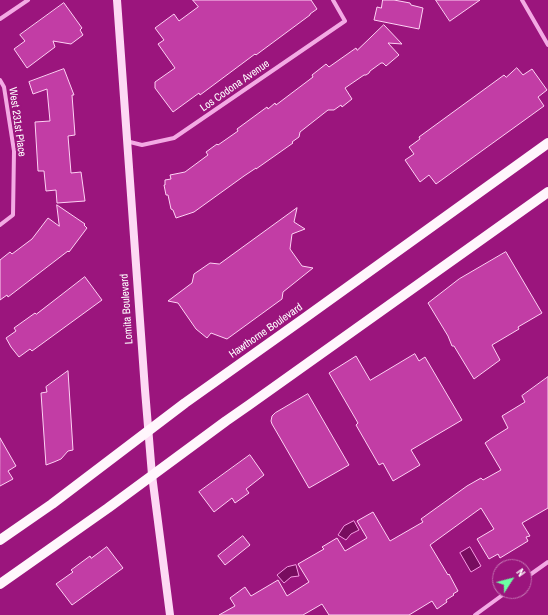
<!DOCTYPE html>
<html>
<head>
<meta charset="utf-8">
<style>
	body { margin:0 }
	#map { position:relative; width:548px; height:615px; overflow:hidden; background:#9b157d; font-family:"Archivo Narrow",sans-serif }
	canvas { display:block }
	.north { position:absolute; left:492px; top:559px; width:40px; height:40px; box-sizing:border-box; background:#9b157d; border:1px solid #c373b1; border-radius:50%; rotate:54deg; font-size:11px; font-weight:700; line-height:16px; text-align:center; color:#fff }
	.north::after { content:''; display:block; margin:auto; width:14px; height:18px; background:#6cffa3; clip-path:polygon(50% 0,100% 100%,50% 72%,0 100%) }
</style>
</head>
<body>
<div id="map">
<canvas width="548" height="615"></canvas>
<div class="north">N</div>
</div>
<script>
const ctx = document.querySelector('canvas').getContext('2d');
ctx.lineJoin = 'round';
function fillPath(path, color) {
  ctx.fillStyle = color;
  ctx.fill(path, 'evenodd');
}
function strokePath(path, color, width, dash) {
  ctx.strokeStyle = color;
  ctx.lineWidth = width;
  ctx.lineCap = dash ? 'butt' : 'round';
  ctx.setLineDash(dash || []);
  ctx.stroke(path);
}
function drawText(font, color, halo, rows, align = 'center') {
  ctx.font = font + ' "Archivo Narrow",sans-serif';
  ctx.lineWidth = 4;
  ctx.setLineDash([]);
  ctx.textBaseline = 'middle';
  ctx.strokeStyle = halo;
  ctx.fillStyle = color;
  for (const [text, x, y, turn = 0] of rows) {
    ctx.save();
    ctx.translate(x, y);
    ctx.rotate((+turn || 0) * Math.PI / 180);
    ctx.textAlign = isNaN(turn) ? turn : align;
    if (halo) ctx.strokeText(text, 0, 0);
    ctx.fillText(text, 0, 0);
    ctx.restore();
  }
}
const water = new Path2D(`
	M354,521L359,530L351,534L346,540L338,535L344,526Z
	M470,547L481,566L471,572L460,553Z
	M296,565L299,576L291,577L284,583L277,575L287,567Z`);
fillPath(water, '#780d5f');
strokePath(water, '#f69ce4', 1);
const building = new Path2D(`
	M193,0H311L317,9L310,14V15L256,55L255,54L200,95L199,93L173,112L155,88V82L175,68L158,44L164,40L155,28L174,14L179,21L198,7Z
	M383,0H394L410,3L411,5L423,8L419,29L374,20L377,7L381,8Z
	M436,0H480L450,21Z
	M64,3L82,28L80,30L83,35L71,44L53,41L55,47L27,68L14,49L25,41L20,35Z
	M384,25L402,44L388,43L399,55L386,66L383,63H381L370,71L369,73L366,75H364L345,88L352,99L342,107L341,105L334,110H328L300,132L299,137L292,142L293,143L256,169V168L244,176L194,212L176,218L173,210L171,209L168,195H166L164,185H165V180L171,179L170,175L185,172L208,155L206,152L217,144L218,145L238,131L237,129L267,107L268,109L275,103L276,105L313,77L312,75L326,64L329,67L356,48L357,50Z
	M517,68L523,75L532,69L547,90L538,97L544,106L436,184L429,175L420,182L405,160L414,154L409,147L420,139L419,137L504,75L506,77Z
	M64,69L74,95H72L75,135L68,136L71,173L81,172L85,201L57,203L56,190L46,191L44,171H38L35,122L50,121L47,89L33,94L29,82Z
	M57,205L85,224L84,225L87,228L69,252L68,251L8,297L7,295L0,300V260L10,252L12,254L32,239L48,218L59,226Z
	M297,208L294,222L305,229L292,234L290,249L302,266L313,268L283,292L282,299L227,339L211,333L207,338L196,329L178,303L168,301L192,283L194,274L210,263L219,264Z
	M506,252L542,313L518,327L519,329L492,345L500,360L474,379L454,346H452L448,336L428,303L459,279Z
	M85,277L102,300L32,351L30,349L19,357L11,347L6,338L16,331L14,328L35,313L36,314Z
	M415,354L419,361L425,357L462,420L411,450L420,465L393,481L383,463L379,465L356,425L358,423L329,373L356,356L370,380Z
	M68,371L73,450L68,451L61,459L54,462L46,465L41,393L47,392L46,387Z
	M548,377V508L522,523L530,536L526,537L528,541L500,558L498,554L489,559L477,539L494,529L481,508L430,545L448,575L449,574L458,591L453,594L454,595L446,600L447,602L437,609L432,601L409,615H329L322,604L303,615H219L235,606L230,598L245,587L251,596L278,580L287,596L309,582L298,564L324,549L322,547L337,538L345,551L367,538L357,521L373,512L390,541L423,522L421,519L467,486L481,478L483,480L501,470L485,443L492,438L508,428L502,416L525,402L522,396Z
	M308,394L349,465L309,488L272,424L271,421L272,416L275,413Z
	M0,438L16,466L8,471L13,479L0,486Z
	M250,455L264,475L246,489L249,493L235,503L232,498L214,512L199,492Z
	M243,536L250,545L225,565L218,556Z
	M107,547L123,568L72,605L56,584L73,572L71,570L90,556L91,558Z`);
fillPath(building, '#c23da5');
strokePath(building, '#fdd2f4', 1);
strokePath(new Path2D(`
	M522,0L548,45
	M0,19L28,0
	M0,80L4,87L14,151L13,215L0,225
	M126,141L142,145L174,138L345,21L333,0
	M524,579L548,562
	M475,615L508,591`), '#f3aae4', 4);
strokePath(new Path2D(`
	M117,0L145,390L152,475L170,615`), '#fdd9f4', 8);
strokePath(new Path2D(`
	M0,540L52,504L185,403L306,317L548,143
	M0,584L108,508L226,421L249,405L548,192`), '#fff6fc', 10);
drawText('11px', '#fff', '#9b157d', [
	["Los Codona Avenue",235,86,-35],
	["West 231st Place",17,122,82],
	["Lomita Boulevard",127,309,-94],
	["Hawthorne Boulevard",266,331,-35]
]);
</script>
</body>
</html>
